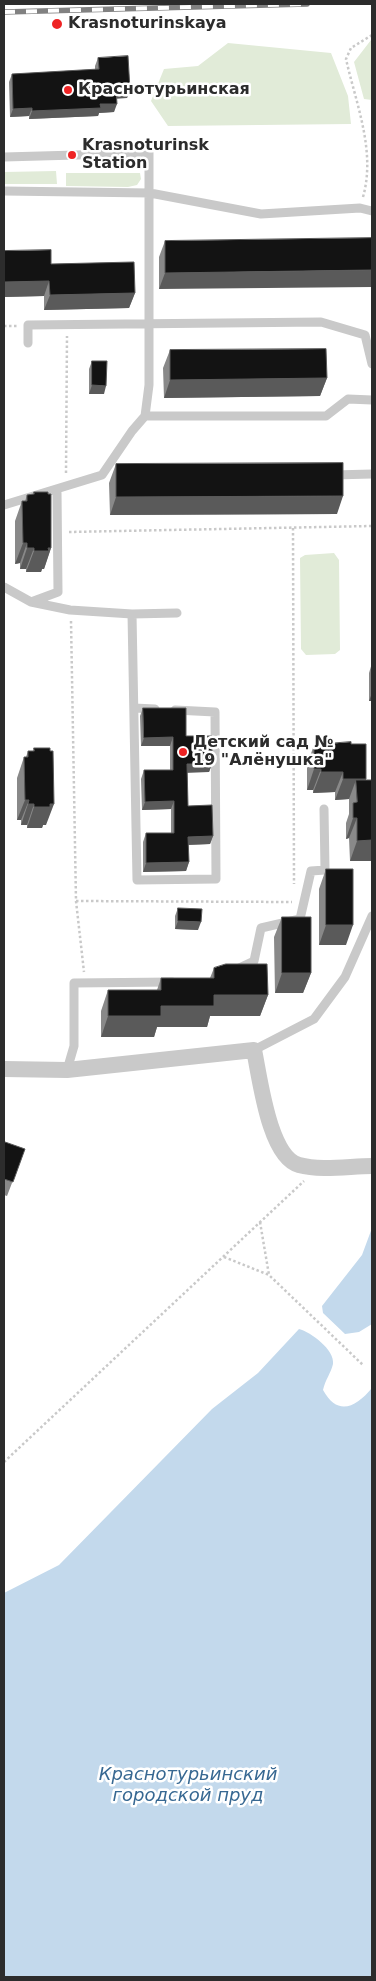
<!DOCTYPE html>
<html>
<head>
<meta charset="utf-8">
<style>
	body { margin:0 }
	#map { position:relative; width:376px; height:1981px; overflow:hidden; background:#fff; font-family:"DejaVu Sans",sans-serif }
	canvas { display:block }
	.frame { position:absolute; inset:0; border:5px solid #2c2c2c; pointer-events:none }
</style>
</head>
<body>
<div id="map">
<canvas width="376" height="1981"></canvas>
<div class="frame"></div>
</div>
<script>
const ctx = document.querySelector('canvas').getContext('2d');
ctx.lineJoin = 'round';
function fillPath(path, color) {
  ctx.fillStyle = color;
  ctx.fill(path, 'evenodd');
}
function strokePath(path, color, width, dash) {
  ctx.strokeStyle = color;
  ctx.lineWidth = width;
  ctx.lineCap = dash ? 'butt' : 'round';
  ctx.setLineDash(dash || []);
  ctx.stroke(path);
}
function drawText(font, color, halo, rows, align = 'center') {
  ctx.font = font + ' "DejaVu Sans",sans-serif';
  ctx.lineWidth = 5;
  ctx.setLineDash([]);
  ctx.textBaseline = 'middle';
  ctx.strokeStyle = halo;
  ctx.fillStyle = color;
  for (const [text, x, y, turn = 0] of rows) {
    ctx.save();
    ctx.translate(x, y);
    ctx.rotate((+turn || 0) * Math.PI / 180);
    ctx.textAlign = isNaN(turn) ? turn : align;
    if (halo) ctx.strokeText(text, 0, 0);
    ctx.fillText(text, 0, 0);
    ctx.restore();
  }
}
fillPath(new Path2D(`
	M371,40H372V100L364,99L354,62Z
	M228,43L331,53L348,96L351,124L168,126L151,101L164,69L198,66Z
	M56,171L57,184H4V172Z
	M66,173H140L141,179L137,185L128,187L66,186Z
	M334,553L339,560L340,650L335,654L306,655L301,649L300,558L305,555Z`), '#e1ebd8');
fillPath(new Path2D(`
	M372,1228V1324L359,1332L345,1334L323,1313L322,1306L362,1255Z
	M299,1329C311,1332 335,1350 333,1364C331,1373 325,1380 323,1390C338,1417 356,1407 372,1388V1977H4V1593L59,1565L212,1409L258,1373Z`), '#c3d9ec');
strokePath(new Path2D(`
	M363,197C376,151 356,104 346,59L351,48L372,35
	M4,326H17
	M66,473L67,336
	M293,528L294,884
	M69,532L372,526
	M71,621L76,901L84,972
	M76,901L292,902
	M260,1222L269,1275
	M224,1257L269,1275L363,1365
	M4,1462L304,1181`), '#c9c9c9', 2.5, [2.5, 2.5]);
strokePath(new Path2D(`
	M4,157L149,153V385L145,416L132,431L102,475L4,505
	M4,191L150,193L261,214L360,208L372,211
	M28,343V325L321,322L365,335L372,364
	M145,416H326L348,399L372,400
	M333,475L372,474
	M4,587L31,602L70,610L132,614L137,880L216,879L215,712L175,710
	M31,602L58,592L57,491
	M132,614L177,613
	M134,708L155,709
	M237,969L254,961L261,928L300,919L311,871L325,870L324,809
	M254,1050L314,1019L345,977L372,916
	M67,1070L74,1046V983L172,982`), '#c9c9c9', 9);
strokePath(new Path2D(`
	M4,1069L67,1070L254,1050C260,1078 269,1157 299,1165C321,1171 350,1166 372,1166`), '#c9c9c9', 16);
const rail = new Path2D(`
	M4,12L307,4`);
strokePath(rail, '#818181', 5.5);
strokePath(rail, '#fff', 4, [11]);
fillPath(new Path2D(`
	M98,58L130,90L127,98H116L114,112L99,113L98,116L29,119V116L10,117L9,82L12,74L95,70V66Z
	M372,238L159,289V257L165,241Z
	M4,251L51,264L135,293L129,308L44,310V296L4,297Z
	M170,350L327,378L320,396L164,398L163,368Z
	M92,361L104,394H89V369Z
	M116,464L337,514L110,515L109,483Z
	M34,492L51,548L44,569H42L41,572H26V569H20V563L15,564V521L22,501H25L27,495L33,494Z
	M372,663V701H369V673Z
	M143,708L186,736L212,764L209,772H187L188,806L213,836L210,844L188,845L189,862L186,871L143,872V842L146,833H171V809L142,810L141,779L144,770H170V746H141L140,716Z
	M351,744L366,779V780L372,861H350L349,838L346,839V823L349,814V799L335,800V792L313,793V790H307V765L314,745Z
	M34,748L46,825H43L42,828H27V825H21V820H17V778L24,757H26L28,751H33Z
	M326,869L346,945H319V889Z
	M178,908L198,930L175,929V916Z
	M282,917L311,973L303,993H275L274,937Z
	M214,968L268,995L260,1016H210L207,1027H157L154,1037H101V1011L108,990H157L161,978H210Z
	M4,1145L25,1149L7,1196L4,1195Z`), '#898989');
fillPath(new Path2D(`
	M116,90H130L127,98L113,99Z
	M100,104H117L114,112L99,113L98,116L29,119L32,111Z
	M32,108L29,116L10,117L13,109Z
	M372,270V287L159,289L165,273Z
	M49,281L44,296L4,297V282Z
	M135,293L129,308L44,310L50,295Z
	M327,378L320,396L164,398L170,380Z
	M92,385L106,386L104,394H89Z
	M343,496L337,514L110,515L116,497Z
	M23,543H27L20,563L15,564Z
	M27,548H34L26,569H20Z
	M48,548H51L44,569H42L41,572H26L34,551Z
	M372,693V701H369Z
	M173,737L170,746H141L144,738Z
	M187,764H212L209,772L184,773Z
	M314,769H321L313,790H307Z
	M321,772H343L335,792L313,793Z
	M343,779H366L359,799L356,780L349,799L335,800Z
	M25,800H29L21,820H17Z
	M174,801L171,809L142,810L145,802Z
	M28,804H34L27,825H21Z
	M50,804H54L46,825H43L42,828H27L34,807Z
	M353,818H357L349,838L346,839Z
	M213,836L210,844L185,845L188,837Z
	M372,840V861H350L357,841Z
	M189,862L186,871L143,872L146,863Z
	M178,921L201,922L198,930L175,929Z
	M326,925H353L346,945H319Z
	M282,973H311L303,993H275Z
	M214,995H268L260,1016H210L207,1027H157L154,1037H101L108,1016Z`), '#5a5a5a');
const building = new Path2D(`
	M128,56L130,90H116L117,104H100L101,108L32,111V108L13,109L12,74L99,69L98,58Z
	M372,238V270L165,273V241Z
	M51,250V264L134,262L135,293L50,295L49,281L4,282V251Z
	M326,349L327,378L170,380V350Z
	M92,361H107L106,386L92,385Z
	M343,463V496L116,497V464Z
	M34,492H48V494H51V548H48L49,551H34V548H27V543H23L22,501H27V495L34,494Z
	M143,708H186V736H212V764H187L188,806L212,805L213,836L188,837L189,862L146,863V833H174V801L145,802L144,770H173V737L144,738Z
	M351,742V744H366V779H343V772H321V769H314V745Z
	M34,748H50V751H53L54,804H50V807H34V804H28L29,800H25L24,757H28V751H34Z
	M356,780H372V840L357,841V818H353V803L357,802Z
	M326,869H353V925H326Z
	M178,908L202,909L201,922L178,921Z
	M282,917H311V973H282Z
	M226,964H267L268,995H214V1006H161V1016H108V990H161V978H214V968Z
	M5,1142L25,1149L13,1182L4,1179V1145Z`);
fillPath(building, '#131313');
strokePath(building, '#5a5a5a', 1);
for (const [x, y, r, color] of [
	[57,24,6,"#ee2324"],
	[68,90,5,"#ee2324"],
	[72,155,5,"#ee2324"],
	[183,752,5,"#ee2324"]
]) {
  const dot = new Path2D();
  dot.arc(x, y, r, 0, 2 * Math.PI);
  ctx.fillStyle = color;
  ctx.fill(dot);
  strokePath(dot, '#fff', 2);
}
drawText('bold 16px', '#2c2c2c', '#fff', [
	["Krasnoturinskaya",68,24],
	["Краснотурьинская",78,90],
	["Krasnoturinsk",82,146],
	["Station",82,164],
	["Детский сад №",193,743],
	["19 \"Алёнушка\"",193,761]
], 'left');
drawText('italic 18px', '#376892', '#fff', [
	["Краснотурьинский",188,1775],
	["городской пруд",188,1796]
]);
</script>
</body>
</html>
